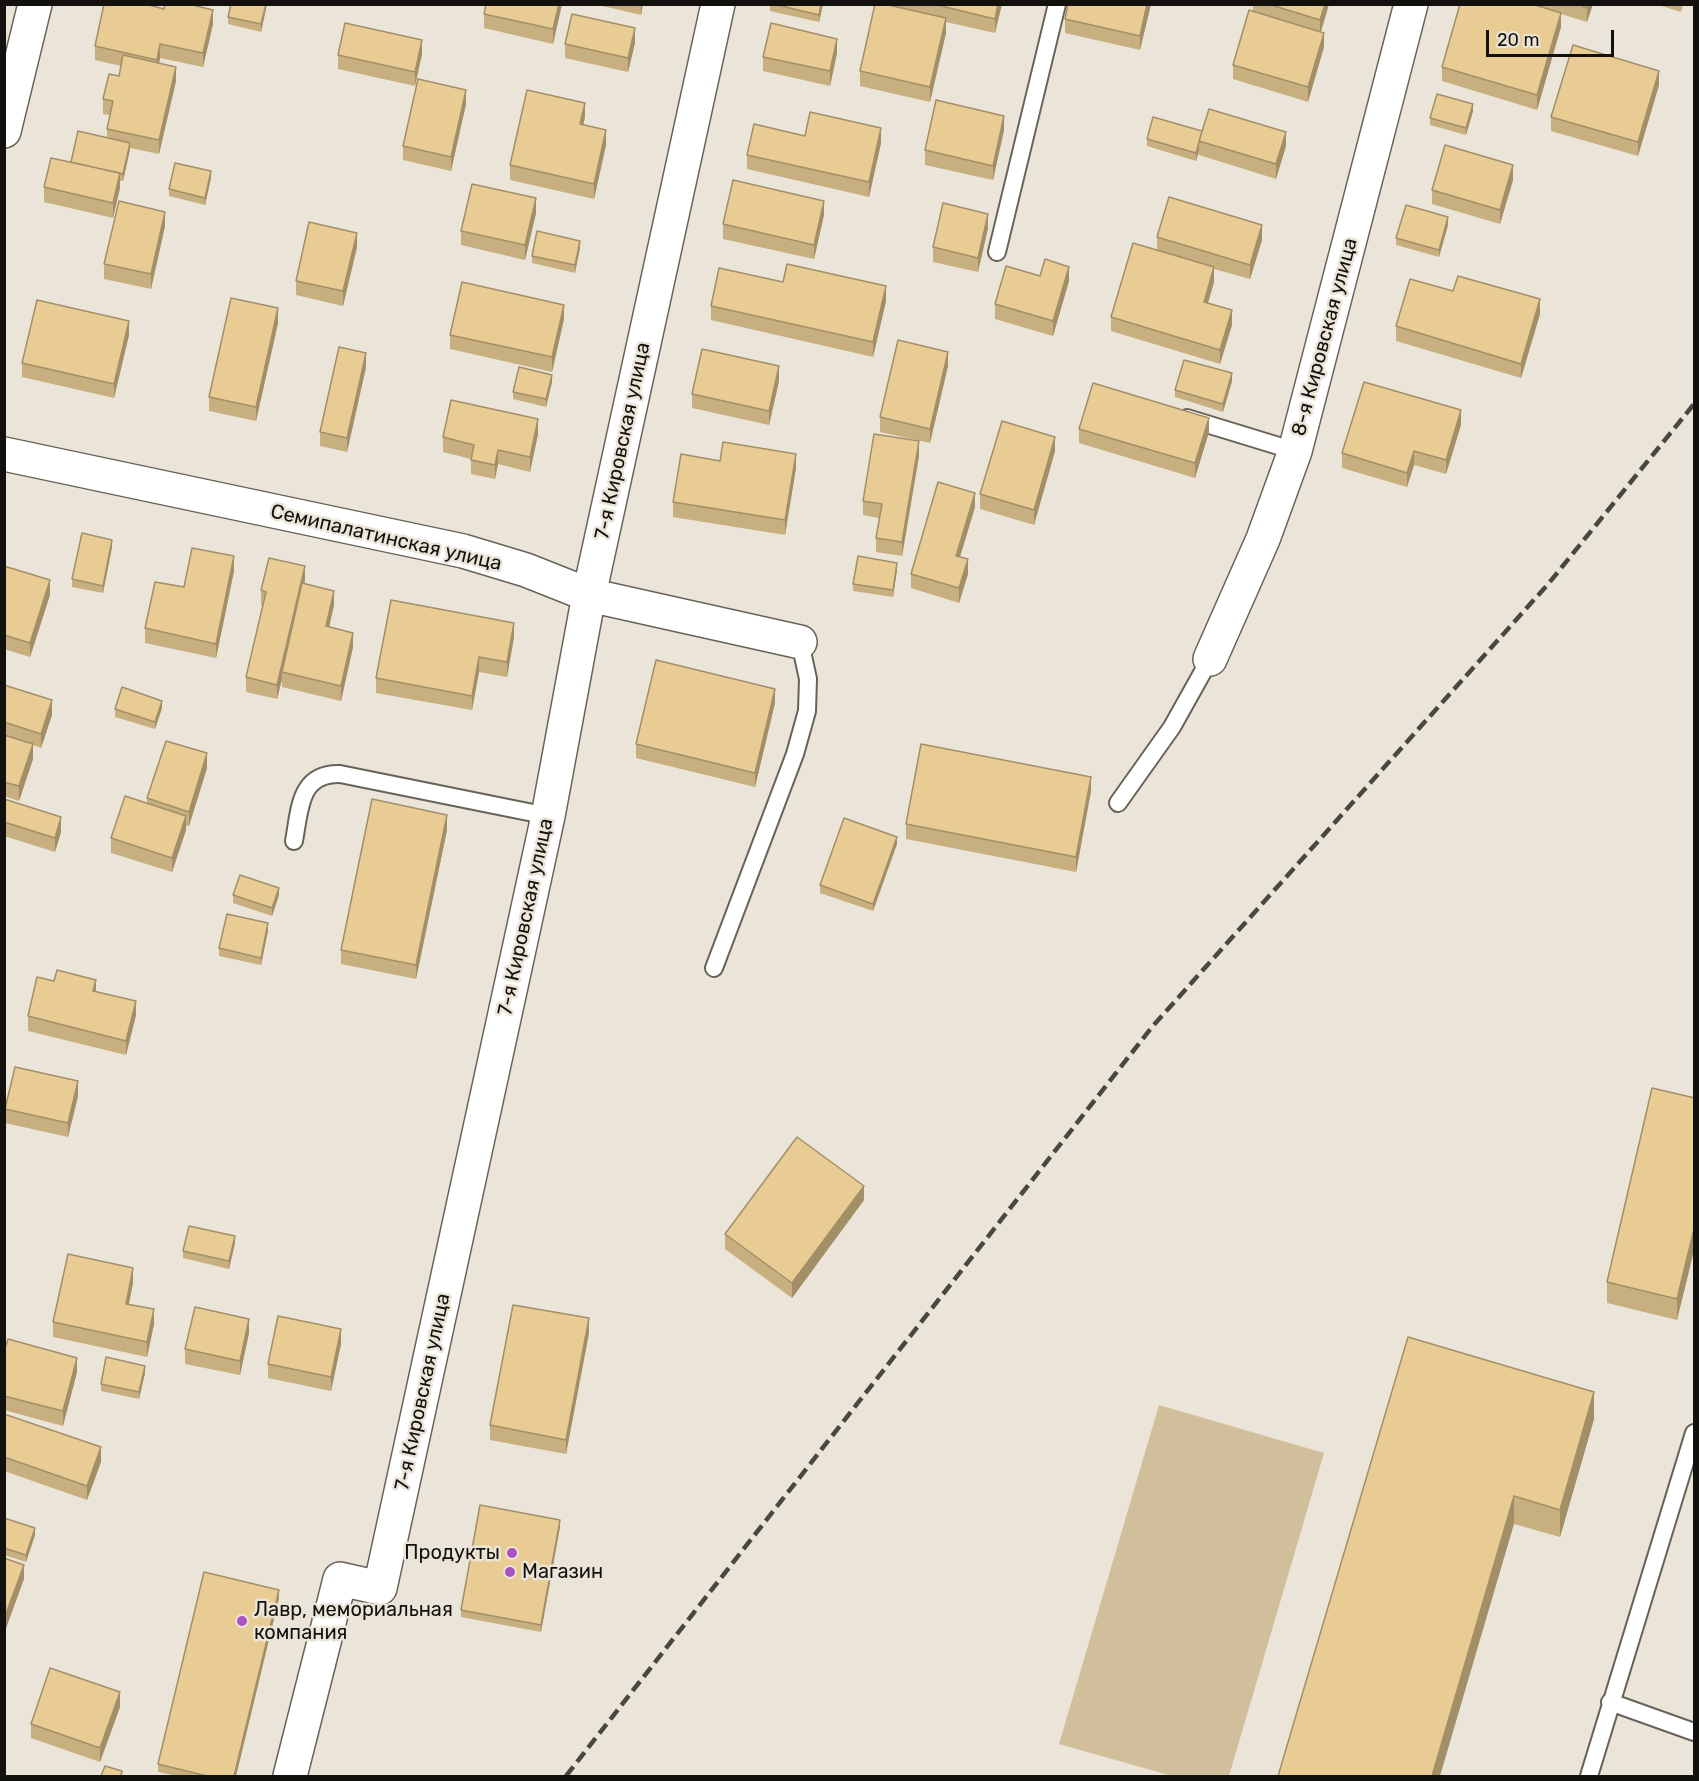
<!DOCTYPE html>
<html>
<head>
<meta charset="utf-8">
<style>
	body { margin:0 }
	#map { position:relative; width:1699px; height:1781px; overflow:hidden; background:#ebe5d9; font-family:Rubik,sans-serif }
	canvas { display:block }
	.frame { position:absolute; inset:0; border:6px solid #13110d; pointer-events:none }
	.scale { position:absolute; left:1486px; top:30px; width:128px; height:27px; box-sizing:border-box; border:3px solid #13110d; border-top:0; padding-left:8px; font-size:18px; line-height:21px; white-space:nowrap; color:#13110d; -webkit-text-stroke:4px #ebe5d9; paint-order:stroke }
</style>
</head>
<body>
<div id="map">
<canvas width="1699" height="1781"></canvas>
<div class="frame"></div>
<div class="scale">20 m</div>
</div>
<script>
const ctx = document.querySelector('canvas').getContext('2d');
ctx.lineJoin = 'round';
function fillPath(path, color) {
  ctx.fillStyle = color;
  ctx.fill(path, 'evenodd');
}
function strokePath(path, color, width, dash) {
  ctx.strokeStyle = color;
  ctx.lineWidth = width;
  ctx.lineCap = dash ? 'butt' : 'round';
  ctx.setLineDash(dash || []);
  ctx.stroke(path);
}
function drawText(font, color, halo, rows, align = 'center') {
  ctx.font = font + ' Rubik,sans-serif';
  ctx.lineWidth = 5;
  ctx.setLineDash([]);
  ctx.textBaseline = 'middle';
  ctx.strokeStyle = halo;
  ctx.fillStyle = color;
  for (const [text, x, y, turn = 0] of rows) {
    ctx.save();
    ctx.translate(x, y);
    ctx.rotate((+turn || 0) * Math.PI / 180);
    ctx.textAlign = isNaN(turn) ? turn : align;
    if (halo) ctx.strokeText(text, 0, 0);
    ctx.fillText(text, 0, 0);
    ctx.restore();
  }
}
fillPath(new Path2D(`
	M1159,1405L1324,1453L1229,1776H1172L1059,1744Z`), '#d1bf9b');
const lane = new Path2D(`
	M997,252L1057,4
	M1187,418L1295,451
	M1118,803L1172,727L1210,659
	M294,841C300,809 299,773 340,774L548,816
	M714,968L795,754L807,711L808,679L800,642
	M1610,1702L1694,1732
	M1589,1776L1694,1433`);
const street = new Path2D(`
	M4,131L35,4
	M4,454L463,551L526,570L589,595L800,642
	M1210,659L1263,539L1295,451L1411,4
	M290,1776L340,1579L380,1588L548,816L589,595L718,4`);
strokePath(lane, '#686358', 20);
strokePath(street, '#686358', 36);
strokePath(lane, '#fff', 16);
strokePath(street, '#fff', 33);
strokePath(new Path2D(`
	M566,1776L1152,1027L1549,583L1694,404`), '#4a4741', 4.5, [12, 6]);
fillPath(new Path2D(`
	M231,4H267L261,32L228,24V17Z
	M562,4L553,44L484,28V14Z
	M594,4H643L641,15Z
	M770,4H823L819,22L770,11Z
	M887,4H1002L995,33L946,22V33L930,102L860,86V71Z
	M1068,4H1151L1140,50L1065,33V19Z
	M1253,4H1329L1321,32L1324,47L1308,102L1233,79V65L1253,12Z
	M1460,4H1593L1587,22L1561,14V27L1537,110L1442,81V67Z
	M1655,4H1683L1681,12Z
	M213,24L203,67L160,58L159,63L176,81L159,154L130,148L123,181H120V188L113,218L44,202V187L71,162L107,137V129L110,115L103,114V99L119,76L121,66L95,60V46Z
	M635,43L628,72L565,58V44Z
	M837,53L830,86L763,71V57Z
	M422,54L415,86L338,69V55Z
	M1659,85L1638,156L1551,131V117Z
	M466,104L451,171L403,160V146Z
	M1473,111L1466,135L1430,125V118Z
	M585,117L583,125L606,145L594,199L510,180V165Z
	M1004,130L993,180L925,165V150Z
	M1202,131L1286,146L1276,179L1199,155V151L1196,161L1147,146V139Z
	M805,136L881,143L869,197L747,169V155Z
	M211,178L205,205L169,196V189Z
	M1513,180L1500,224L1432,204V190Z
	M536,213L525,260L461,245V231Z
	M824,215L814,259L723,239V224Z
	M1448,225L1439,257L1396,245V238Z
	M165,226L151,289L104,279V264Z
	M988,228L978,272L933,262V247Z
	M1157,237L1262,240L1250,279L1214,269V282L1208,303L1232,325L1220,364L1111,331V317L1157,250Z
	M357,247L343,306L296,295V281Z
	M580,248L575,273L532,263V256Z
	M1040,276L1069,281L1053,336L995,319V304Z
	M783,282L886,301L873,357L711,320V306Z
	M1540,314L1521,378L1396,341V326Z
	M564,319L552,372L450,349V335Z
	M278,323L256,421L209,411V397Z
	M129,335L114,398L22,377V363Z
	M948,366L930,443L880,432V417Z
	M366,367L347,452L320,446V432Z
	M779,381L769,425L692,408V394Z
	M1232,381L1223,412L1175,397V390Z
	M552,382L546,407L513,399V392Z
	M1461,425L1446,474L1414,465L1407,487L1342,468V453Z
	M1079,429L1209,432L1195,478L1079,443Z
	M538,434L530,472L498,464L495,479L471,474V459L443,452V437Z
	M1055,451L1034,525L980,509V494Z
	M919,456L902,556L876,552V538L879,518L863,515V501Z
	M720,461L796,468L785,535L673,517V502Z
	M975,507L960,557L968,574L959,603L911,588V574Z
	M112,547L103,593L72,587V579Z
	M4,566L50,595L30,657L4,649Z
	M897,570L893,597L853,591V584Z
	M234,571L216,658L145,643V628L184,587Z
	M305,580L304,584L334,605L329,627L353,647L341,701L282,687V679L277,699L246,692V677L263,605H261V590Z
	M514,637L507,677L479,672L472,710L376,693V678Z
	M4,685L52,715L41,748L33,745V759L19,801L4,796Z
	M775,703L755,787L636,758V744Z
	M162,708L155,729L115,717V709Z
	M207,768L189,826H186V830L172,872L111,853V838L147,803V798Z
	M1091,791L1076,872L906,839V824Z
	M4,799L61,832L55,852L4,836Z
	M447,830L416,979L341,964V950Z
	M897,844L873,911L820,893V885Z
	M233,895H279L272,916L233,903Z
	M268,931L261,965L219,956V948Z
	M96,991L136,1015L126,1055L28,1031V1016Z
	M78,1096L68,1137L5,1123V1109Z
	M1695,1098V1246L1677,1320L1607,1303V1282Z
	M864,1200L792,1298L725,1249V1234Z
	M235,1243L229,1269L183,1258V1251Z
	M133,1283L129,1304L154,1324L147,1357L53,1337V1322Z
	M249,1333L240,1375L185,1364V1349Z
	M589,1333L566,1454L490,1440V1425Z
	M1408,1337L1594,1419L1560,1537L1514,1524Z
	M341,1344L331,1391L268,1378V1364Z
	M4,1351L77,1372L63,1426L4,1410Z
	M145,1373L139,1399L101,1391V1384Z
	M4,1414L101,1462L87,1500L4,1471Z
	M4,1518L35,1535L26,1562L4,1555Z
	M560,1527L541,1632L461,1617V1610Z
	M279,1598L236,1776H177L158,1772V1764Z
	M120,1707L100,1762L31,1738V1724Z`), '#c8af7f');
fillPath(new Path2D(`
	M266,4H267L261,32V24Z
	M559,4H562L553,44V29Z
	M641,4H643L641,15Z
	M821,4H823L819,22V15Z
	M998,4H1002L995,33V19Z
	M1147,4H1151L1140,50V36Z
	M1325,4H1329L1320,34V20Z
	M1588,4H1593L1587,22V8Z
	M213,10V24L203,67V53Z
	M1561,13V27L1537,110V95Z
	M946,18V33L930,102V87Z
	M635,28V43L628,72V58Z
	M1324,33V47L1308,102V87Z
	M837,39V53L830,86V71Z
	M422,40V54L415,86V72Z
	M160,44V58L157,74V60Z
	M176,67V81L159,154V140Z
	M1659,71V85L1638,156V142Z
	M466,90V104L451,171V157Z
	M585,103V117L580,139V124Z
	M1473,104V111L1466,135V128Z
	M1004,116V130L993,180V166Z
	M881,128V143L869,197V182Z
	M606,130V145L594,199V184Z
	M1286,132V146L1276,179V164Z
	M130,143V150L123,181V174Z
	M1199,143V151L1196,161V153Z
	M1513,165V180L1500,224V210Z
	M211,171V178L205,205V198Z
	M120,173V188L113,218V203Z
	M536,198V213L525,260V245Z
	M824,201V215L814,259V245Z
	M165,212V226L151,289V274Z
	M988,214V228L978,272V258Z
	M1448,217V225L1439,257V250Z
	M1262,225V240L1250,279V265Z
	M357,233V247L343,306V291Z
	M580,241V248L575,273V265Z
	M1069,267V281L1053,336V321Z
	M1214,267V282L1204,316V302Z
	M886,286V301L873,357V342Z
	M1540,299V314L1521,378V364Z
	M564,305V319L552,372V357Z
	M278,308V323L256,421V407Z
	M1232,310V325L1220,364V350Z
	M129,321V335L114,398V384Z
	M948,352V366L930,443V429Z
	M366,353V367L347,452V438Z
	M779,366V381L769,425V411Z
	M1232,373V381L1223,412V404Z
	M552,375V382L546,407V399Z
	M1461,410V425L1446,474V460Z
	M1209,418V432L1195,478V463Z
	M538,419V434L530,472V457Z
	M1055,437V451L1034,525V510Z
	M919,441V456L902,556V542Z
	M498,450V464L495,479V465Z
	M1414,451V465L1407,487V473Z
	M796,454V468L785,535V520Z
	M975,493V507L956,570V556Z
	M112,540V547L103,593V586Z
	M234,556V571L216,658V644Z
	M968,559V574L959,603V588Z
	M897,563V570L893,597V590Z
	M305,566V580L283,673L282,672V679L277,699V685Z
	M50,580V595L30,657V643Z
	M334,591V605L326,641V626Z
	M514,623V637L507,677V662Z
	M353,633V647L341,701V686Z
	M479,657V672L472,710V696Z
	M775,689V703L755,787V773Z
	M52,700V715L41,748V734Z
	M162,701V708L155,729V722Z
	M33,744V759L19,801V786Z
	M207,753V768L189,826V812Z
	M1091,777V791L1076,872V857Z
	M447,815V830L416,979V965Z
	M186,816V830L172,872V858Z
	M61,817V832L55,852V838Z
	M897,837V844L873,911V904Z
	M279,888V895L272,916V908Z
	M268,923V931L261,965V958Z
	M96,980V994L93,991Z
	M136,1001V1015L126,1055V1041Z
	M78,1081V1096L68,1137V1123Z
	M864,1186V1200L792,1298V1283Z
	M1695,1225V1246L1677,1320V1299Z
	M235,1236V1243L229,1269V1261Z
	M133,1268V1283L126,1318V1304Z
	M154,1309V1324L147,1357V1342Z
	M589,1318V1333L566,1454V1440Z
	M249,1319V1333L240,1375V1361Z
	M341,1329V1344L331,1391V1377Z
	M77,1358V1372L63,1426V1411Z
	M145,1366V1373L139,1399V1392Z
	M1594,1392V1419L1560,1537V1510Z
	M101,1447V1462L87,1500V1486Z
	M1514,1496V1524L1440,1776H1432Z
	M560,1520V1527L541,1632V1625Z
	M35,1528V1535L26,1562V1555Z
	M24,1565V1579L4,1634V1619Z
	M279,1590V1598L236,1776H234Z
	M120,1692V1707L100,1762V1748Z`), '#a28f68');
const building = new Path2D(`
	M104,4H145L164,9L165,4H188L213,10L203,53L160,44L157,60L95,46Z
	M231,4H266L261,24L228,17Z
	M486,4H559L553,29L484,14Z
	M773,4H821L819,15Z
	M875,4H884L946,18L930,87L860,71Z
	M933,4H998L995,19Z
	M1068,4H1147L1140,36L1065,19Z
	M1268,4H1325L1320,20Z
	M1460,4H1532L1561,13L1537,95L1442,67Z
	M1577,4H1588L1587,8Z
	M1249,10L1324,33L1308,87L1233,65Z
	M572,14L635,28L628,58L565,44Z
	M345,23L422,40L415,72L338,55Z
	M771,23L837,39L830,71L763,57Z
	M1573,45L1659,71L1638,142L1551,117Z
	M123,55L176,67L159,140L107,129L113,101L103,99L109,74L119,76Z
	M418,79L466,90L451,157L403,146Z
	M527,90L585,103L580,124L606,130L594,184L510,165Z
	M1437,94L1473,104L1466,128L1430,118Z
	M936,100L1004,116L993,166L925,150Z
	M1209,109L1286,132L1276,164L1199,141Z
	M810,112L881,128L869,182L747,155L754,124L805,136Z
	M1153,117L1202,131L1196,153L1147,139Z
	M78,131L130,143L123,174L71,162Z
	M1445,145L1513,165L1500,210L1432,190Z
	M51,158L120,173L113,203L44,187Z
	M175,163L211,171L205,198L169,189Z
	M733,180L824,201L814,245L723,224Z
	M472,184L536,198L525,245L461,231Z
	M1169,197L1262,225L1250,265L1157,237Z
	M119,201L165,212L151,274L104,264Z
	M943,203L988,214L978,258L933,247Z
	M1406,205L1448,217L1439,250L1396,238Z
	M309,222L357,233L343,291L296,281Z
	M537,231L580,241L575,265L532,256Z
	M1133,243L1214,267L1204,302L1232,310L1220,350L1111,317Z
	M1045,259L1069,267L1053,321L995,304L1006,266L1040,276Z
	M787,264L886,286L873,342L711,306L719,268L783,282Z
	M1458,276L1540,299L1521,364L1396,326L1410,279L1453,291Z
	M462,282L564,305L552,357L450,335Z
	M231,298L278,308L256,407L209,397Z
	M37,300L129,321L114,384L22,363Z
	M898,340L948,352L930,429L880,417Z
	M339,347L366,353L347,438L320,432Z
	M702,349L779,366L769,411L692,394Z
	M1184,360L1232,373L1223,404L1175,390Z
	M519,367L552,375L546,399L513,392Z
	M1364,382L1461,410L1446,460L1414,451L1407,473L1342,453Z
	M1093,383L1209,418L1195,463L1079,429Z
	M451,400L538,419L530,457L498,450L495,465L471,460L474,445L443,437Z
	M1002,421L1055,437L1034,510L980,494Z
	M874,434L919,441L902,542L876,538L882,504L863,501Z
	M723,442L796,454L785,520L673,502L681,454L720,461Z
	M938,482L975,493L956,556L968,559L959,588L911,574Z
	M82,533L112,540L103,586L72,579Z
	M192,548L234,556L216,644L145,628L155,582L184,587Z
	M858,556L897,563L893,590L853,584Z
	M269,558L305,566L277,685L246,677L266,592L261,590Z
	M4,566L50,580L30,643L4,635Z
	M302,583L334,591L326,626L353,633L341,686L282,672Z
	M391,600L514,623L507,662L479,657L472,696L376,678Z
	M656,660L775,689L755,773L636,744Z
	M4,685L52,700L41,734L4,722Z
	M122,687L162,701L155,722L115,709Z
	M4,735L33,744L19,786L4,782Z
	M166,741L207,753L189,812L147,798Z
	M921,744L1091,777L1076,857L906,824Z
	M125,796L186,816L172,858L111,838Z
	M4,799L61,817L55,838L4,822Z
	M372,799L447,815L416,965L341,950Z
	M844,818L897,837L873,904L820,885Z
	M240,875L279,888L272,908L233,895Z
	M227,914L268,923L261,958L219,948Z
	M57,970L96,980L93,991L136,1001L126,1041L28,1016L37,977L54,981Z
	M15,1067L78,1081L68,1123L5,1109Z
	M1652,1088L1695,1098V1225L1677,1299L1607,1282Z
	M797,1137L864,1186L792,1283L725,1234Z
	M189,1226L235,1236L229,1261L183,1251Z
	M68,1254L133,1268L126,1304L154,1309L147,1342L53,1322Z
	M513,1305L589,1318L566,1440L490,1425Z
	M195,1307L249,1319L240,1361L185,1349Z
	M278,1316L341,1329L331,1377L268,1364Z
	M1408,1337L1594,1392L1560,1510L1514,1496L1432,1776H1278Z
	M8,1339L77,1358L63,1411L4,1396V1351Z
	M106,1357L145,1366L139,1392L101,1384Z
	M4,1414L101,1447L87,1486L4,1457Z
	M480,1505L560,1520L541,1625L461,1610Z
	M4,1518L35,1528L26,1555L4,1548Z
	M4,1558L24,1565L4,1619Z
	M204,1572L279,1590L234,1776H207L158,1764Z
	M50,1668L120,1692L100,1748L31,1724Z
	M105,1766L122,1771L121,1776H101Z`);
fillPath(building, '#e8cc94');
strokePath(building, '#a28f68', 1.5);
for (const [x, y, r, color] of [
	[512,1553,6,"#a853c1"],
	[510,1572,6,"#a853c1"],
	[242,1621,6,"#a853c1"]
]) {
  const dot = new Path2D();
  dot.arc(x, y, r, 0, 2 * Math.PI);
  ctx.fillStyle = color;
  ctx.fill(dot);
  strokePath(dot, '#ebe5d9', 2);
}
drawText('20px', '#13110d', '#ebe5d9', [
	["8-я Кировская улица",1325,337,-75],
	["7-я Кировская улица",623,441,-78],
	["Семипалатинская улица",386,538,13],
	["7-я Кировская улица",526,917,-78],
	["7-я Кировская улица",423,1392,-78]
]);
drawText('20px', '#13110d', '#ebe5d9', [
	["Продукты",500,1553,"right"],
	["Магазин",522,1572],
	["Лавр, мемориальная",254,1610],
	["компания",254,1633]
], 'left');
</script>
</body>
</html>
